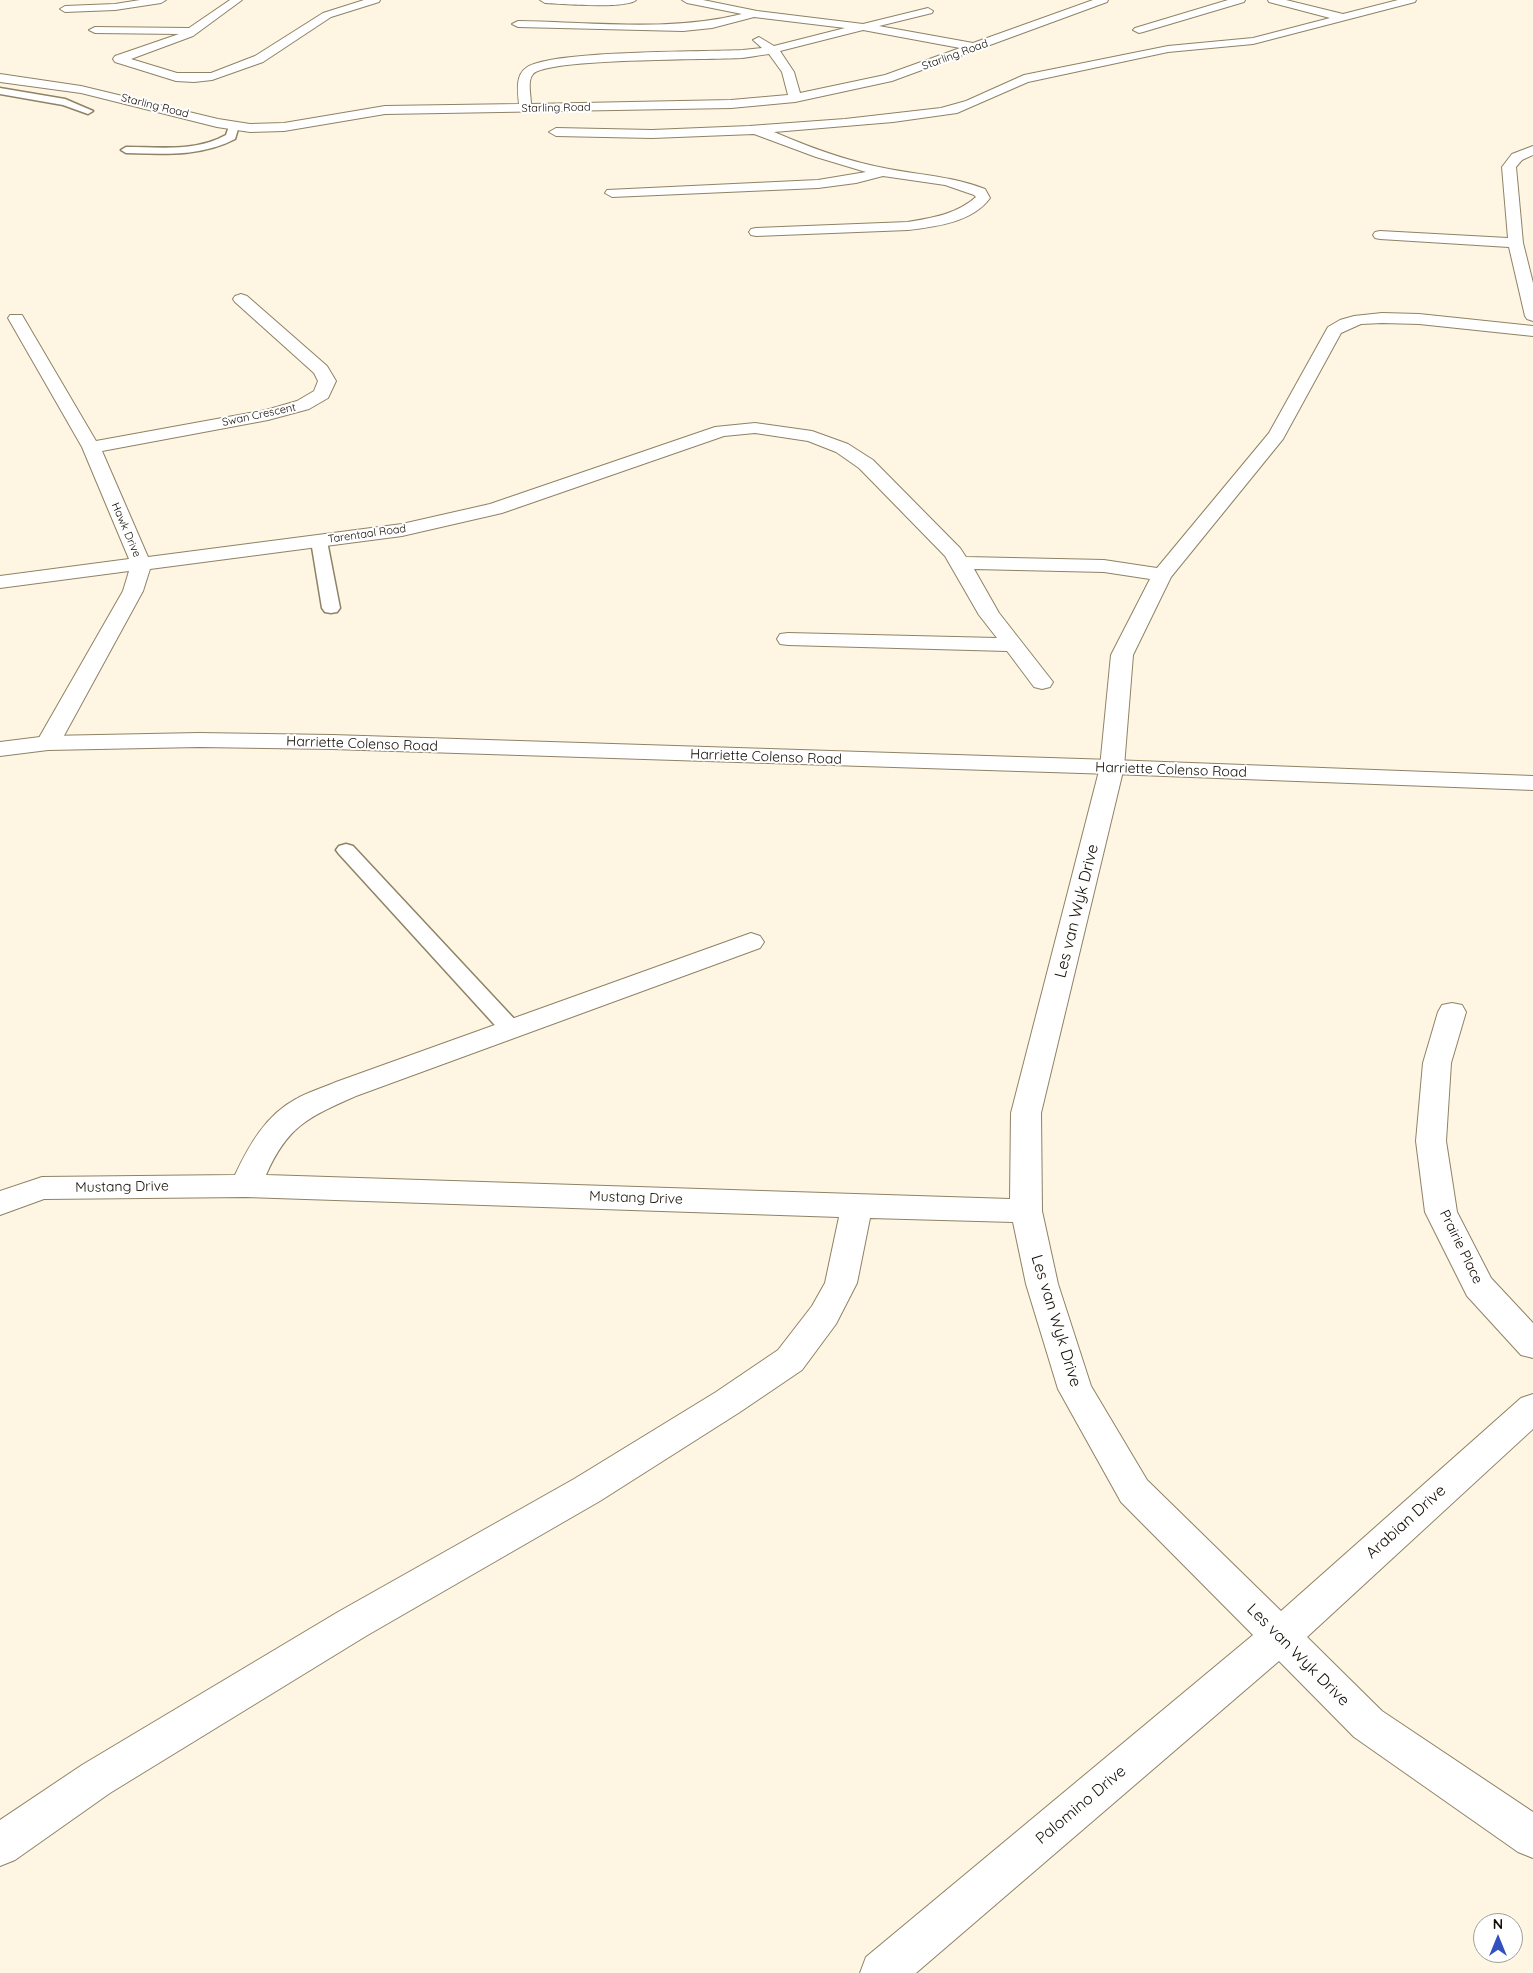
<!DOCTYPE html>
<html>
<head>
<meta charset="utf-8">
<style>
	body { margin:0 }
	#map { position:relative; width:1533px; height:1973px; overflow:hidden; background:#fef6e3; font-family:Quicksand,sans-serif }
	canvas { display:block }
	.north { position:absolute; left:1473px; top:1913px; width:50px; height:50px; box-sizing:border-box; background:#fff; border:1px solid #a09e9b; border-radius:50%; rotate:0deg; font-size:14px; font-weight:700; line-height:20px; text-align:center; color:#120d04 }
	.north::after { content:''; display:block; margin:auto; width:18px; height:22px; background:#3150c1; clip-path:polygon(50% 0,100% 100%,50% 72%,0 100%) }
</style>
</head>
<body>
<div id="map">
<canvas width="1533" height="1973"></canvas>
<div class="north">N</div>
</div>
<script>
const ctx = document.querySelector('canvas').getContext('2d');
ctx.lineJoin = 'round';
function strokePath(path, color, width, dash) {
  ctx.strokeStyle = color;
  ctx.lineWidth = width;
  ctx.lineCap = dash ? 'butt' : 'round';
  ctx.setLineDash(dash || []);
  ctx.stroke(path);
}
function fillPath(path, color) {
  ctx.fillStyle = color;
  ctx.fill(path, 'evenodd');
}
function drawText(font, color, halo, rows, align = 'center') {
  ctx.font = font + ' Quicksand,sans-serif';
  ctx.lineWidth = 4;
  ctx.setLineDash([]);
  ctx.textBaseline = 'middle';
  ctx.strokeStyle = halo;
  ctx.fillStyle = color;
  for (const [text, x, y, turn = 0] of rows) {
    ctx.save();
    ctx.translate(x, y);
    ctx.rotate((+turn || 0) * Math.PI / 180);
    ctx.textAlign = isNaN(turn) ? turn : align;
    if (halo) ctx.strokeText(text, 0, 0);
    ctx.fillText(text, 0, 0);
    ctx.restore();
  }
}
const service = new Path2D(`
	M0,88L65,99L93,111L88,114L63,105L0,94Z
	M234,123L239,126L235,139C201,157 163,154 126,153L121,150L126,147C159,147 196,152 226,135L229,126Z
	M319,536L325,538L327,541L340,608L337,612L331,613L325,612L322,608L311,541L313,538Z
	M346,844L353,846L519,1024L523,1029L519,1034L511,1037L503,1034L339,854L336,850L339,846Z`);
const minor = new Path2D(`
	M140,0H166L161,3L115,10L65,12L60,9L65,6L115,4Z
	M230,0H242L193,36L131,59L177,73H211L255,56L323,13L364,0H380L379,2L331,17L263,62L212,80L194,82L176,81L115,62L113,59L115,56L179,34L95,33L89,30L95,27L189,28Z
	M540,0H636C627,9 561,4 545,3Z
	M682,0H703L757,11L863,24L928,8L933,11L932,13L879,26L973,43L1093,0H1108L1107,2L892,81L795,102L731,108L385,114L284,131L250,132L217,127L81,93L0,82V74L81,86L218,119L250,124L284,123L385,106L519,104C518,92 515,76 526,68C549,50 706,52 743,50L762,48L753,40L759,37L774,46L845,28L754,17L712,28L683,31L518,27L512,24L518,21C592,22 670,32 742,14L687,3ZM863,30L960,48L885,75L800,93L794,72L780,51ZM769,54L782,72L788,95L731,100L531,104C531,95 527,81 533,74C548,58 711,60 742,58C751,57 760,55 769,54Z
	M1228,0H1245L1244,2L1143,32L1139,33L1133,30L1135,28Z
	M1268,0H1286L1343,14L1398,0H1416L1415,2L1253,44L1168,52L1028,82L957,113L893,122L774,132C809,147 846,161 884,168C918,175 952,176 985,189L990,198C973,222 935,227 908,230L756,236L751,235L749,232L751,229L756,228L908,222C932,218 957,214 976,197L974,195L945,185L883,176L856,183L818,188L612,197L605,193L607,190L818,180L866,172L816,157L754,134L652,138L556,136L549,132L556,128L652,130L749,126L845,119L941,108L966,101L1024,75L1168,46L1253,38L1330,18L1269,2Z
	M1533,146V155L1522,160L1516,167L1523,243L1533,283V321L1527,319L1525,316L1509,247L1380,239L1375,238L1373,235L1375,232L1380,231L1508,238L1502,167L1512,154Z
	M241,294L247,296L327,366L336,381L328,398L309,409L268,420L102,451L148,557L402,524L490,504L715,427L755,423L812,431L848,444L873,460L960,548L966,557L1104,560L1157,568L1269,433L1328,327L1340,320L1354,316L1382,313L1419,314L1533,326V336L1419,324L1382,323L1361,324L1341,333L1283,439L1171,577L1133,655L1124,767L1041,1113L1042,1211L1058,1284L1091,1386L1147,1480L1281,1611L1521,1398L1533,1394V1429L1307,1637L1382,1711L1533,1812V1858L1518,1852L1354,1737L1279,1661L916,1973H860L866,1957L1253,1635L1121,1502L1058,1389L1026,1284L1013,1222L870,1218L857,1283L836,1324L802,1370L740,1412L600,1501L366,1636L110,1793L15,1860L0,1866V1820L82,1765L338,1612L574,1479L716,1392L778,1350L812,1306L825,1283L839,1217L246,1197L44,1199L0,1215V1191L42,1177L235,1175C249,1145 266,1115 296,1099C308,1092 322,1088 336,1082L751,933L760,936L764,942L760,948L356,1096C309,1117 288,1125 266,1175L1010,1199L1011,1113L1100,767L1111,655L1150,579L1104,572L974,569L999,613L1053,682L1050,687L1042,689L1034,687L1007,651L788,645L780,644L777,639L780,634L788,633L997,638L979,615L945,556L859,468L836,452L808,441L755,433L724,436L502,513L402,536L150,569L143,591L60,743L56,748L48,750L40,748L36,743L123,591L129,571L0,588V576L129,559L82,447L8,318L10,315H22L96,441L266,410L297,401L314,391L318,381L314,373L235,302L233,299L235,296Z
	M1452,1003L1462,1005L1466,1012L1451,1063L1446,1141L1457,1212L1491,1278L1533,1323V1358L1521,1355L1467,1296L1425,1212L1416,1141L1423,1063L1438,1012L1442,1005Z`);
const tertiary = new Path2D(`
	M199,733L332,735L1112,760L1533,776V790L1112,774L332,749L199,747L48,750L0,756V742L48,736Z`);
strokePath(service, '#8f8265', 3);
strokePath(minor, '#8f8265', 2);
strokePath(tertiary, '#8f8265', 2);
fillPath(service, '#fff');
fillPath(minor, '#fff');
fillPath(tertiary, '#fff');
drawText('11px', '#120d04', '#fff', [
	["Starling Road",955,55,-20],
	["Starling Road",155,106,14],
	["Starling Road",556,108,-1],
	["Swan Crescent",259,415,-12],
	["Hawk Drive",126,530,67],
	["Tarentaal Road",367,534,-8]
]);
drawText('14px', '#120d04', '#fff', [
	["Harriette Colenso Road",362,744,2],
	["Harriette Colenso Road",766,757,2],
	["Harriette Colenso Road",1171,770,2],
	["Mustang Drive",122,1187,-1],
	["Mustang Drive",636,1198,2],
	["Prairie Place",1461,1247,64]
]);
drawText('16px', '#120d04', '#fff', [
	["Les van Wyk Drive",1077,911,-76],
	["Les van Wyk Drive",1056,1321,73],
	["Arabian Drive",1406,1522,-42],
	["Les van Wyk Drive",1298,1655,45],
	["Palomino Drive",1081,1805,-40]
]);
</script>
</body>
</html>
